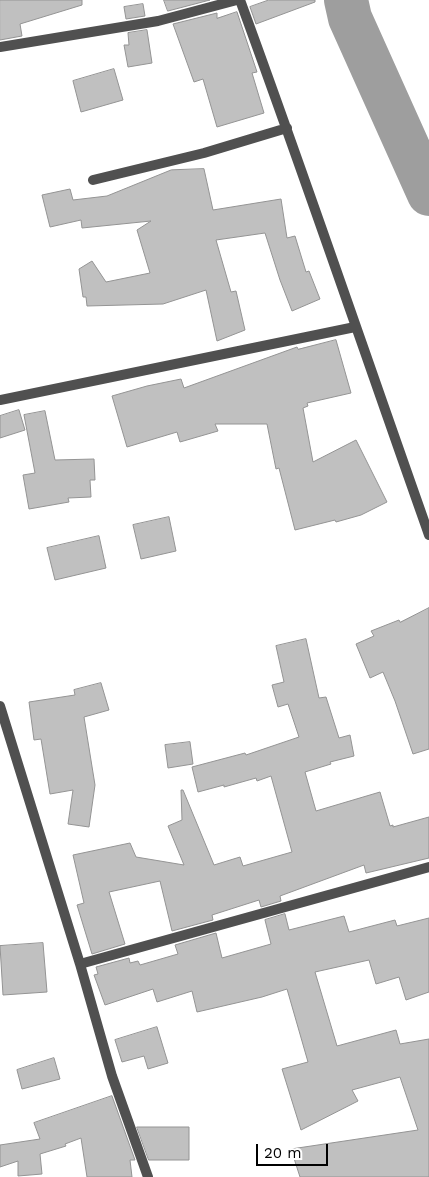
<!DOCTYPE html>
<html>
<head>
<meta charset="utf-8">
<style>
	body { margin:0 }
	#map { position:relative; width:429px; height:1177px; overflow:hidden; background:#fff; font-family:"Work Sans",sans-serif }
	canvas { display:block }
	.scale { position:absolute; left:256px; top:1144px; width:72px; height:22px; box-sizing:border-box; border:2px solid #000; border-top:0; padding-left:6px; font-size:15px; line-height:18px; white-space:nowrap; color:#000; -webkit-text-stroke:4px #fff; paint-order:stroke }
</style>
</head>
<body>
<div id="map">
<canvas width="429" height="1177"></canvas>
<div class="scale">20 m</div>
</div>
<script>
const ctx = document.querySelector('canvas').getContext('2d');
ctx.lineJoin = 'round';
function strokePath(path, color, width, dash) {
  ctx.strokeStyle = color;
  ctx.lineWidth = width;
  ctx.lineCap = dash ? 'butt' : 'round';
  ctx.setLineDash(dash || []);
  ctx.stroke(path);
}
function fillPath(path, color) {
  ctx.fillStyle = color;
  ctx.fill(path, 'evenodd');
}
strokePath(new Path2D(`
	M346,0L350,18L429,194`), '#9e9e9e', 44);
const building = new Path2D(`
	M0,0H82V5L20,24L22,36L0,40Z
	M164,0H210L168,11Z
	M269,0H315V2L256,24L250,7Z
	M143,4L145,16L126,19L124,7Z
	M237,12L257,72L252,73L264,113L217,127L203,79L194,82L173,24L217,13V18Z
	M147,30L152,63L128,67L124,45H129L128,33Z
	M114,69L123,100L81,112L73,81Z
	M204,169L213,210L281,199L287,238L295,236L306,272L309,271L320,299L292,311L280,280L265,233L216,240L231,292L236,291L245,330L217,341L206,290L163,304L87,306L86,297H83L79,269L92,261L106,282L150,273L137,230L151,221L82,228L81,220L50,227L42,195L70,189L73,200L107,196L171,170Z
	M336,340L351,393L307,403L308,406L303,408L313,462L356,440L387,502L361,515L336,522L335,520L295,530L279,468L276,469L267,424H215L218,431L180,442L177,432L127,447L112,396L147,386L181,379L184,388L297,347L298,349Z
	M19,410L25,430L0,438V416Z
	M45,411L55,460L94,459L95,480H90L91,497L68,498L69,502L29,509L23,475L35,473L24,415Z
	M169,517L176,551L141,559L133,525Z
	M99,536L106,568L55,580L47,548Z
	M429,608V749L413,754L395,701L383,672L370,678L356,644L374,636L371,631L399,620L400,622Z
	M306,639L319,698L326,697L339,738L350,735L354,756L330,762L331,764L305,772L316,811L380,792L390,826L393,825V827L429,817V858L366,873L364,865L280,896L281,901L261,907L259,900L212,915L213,920L172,931L160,881L109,892L125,944L92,954L77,905L84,903L73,855L130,843L136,857L184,865L168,826L182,820L181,790H183L214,865L240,857L243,866L292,852L271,776L257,781L256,778L224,787V785L198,792L192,767L245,753L246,755L299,737L288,704L278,707L272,685L284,682L276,646Z
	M101,683L109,710L84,717L95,785L89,827L68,824L73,790L50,794L41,739L34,740L29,702L75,695L74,690Z
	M190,742L193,764L168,768L165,745Z
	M285,914L289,930L344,916L349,932L395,920L397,926L429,918V992L406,1000L399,977L376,984L369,960L315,972L337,1046L396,1030L400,1044L429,1039V1177H300L291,1149L418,1130L400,1077L352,1090L358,1101L301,1130L282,1069L308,1062L287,989L262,997L197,1012L192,991L157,1002L153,989L105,1005L94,975L98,974L96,967L129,958L130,963L138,961L140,965L178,954L175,945L216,933L222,958L271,944L265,920Z
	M43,943L47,992L3,995L0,946Z
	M157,1027L168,1063L148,1069L144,1056L122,1062L115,1040Z
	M54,1058L60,1079L22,1089L17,1070Z
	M112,1096L135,1160H130L132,1177H87L81,1138L65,1144L66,1146L40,1154L42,1174L18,1176V1161L0,1167V1145L40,1139L34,1123Z
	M137,1127H189V1160H149Z`);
fillPath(building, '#c0c0c0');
strokePath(building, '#949494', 1);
strokePath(new Path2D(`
	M240,0C305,177 366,357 429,535
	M0,47L158,21L237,0
	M93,180L204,153L287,128
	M0,400L355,327
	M0,706L80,964L112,1076L148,1177
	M80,964L429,867`), '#505050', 10);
</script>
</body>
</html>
